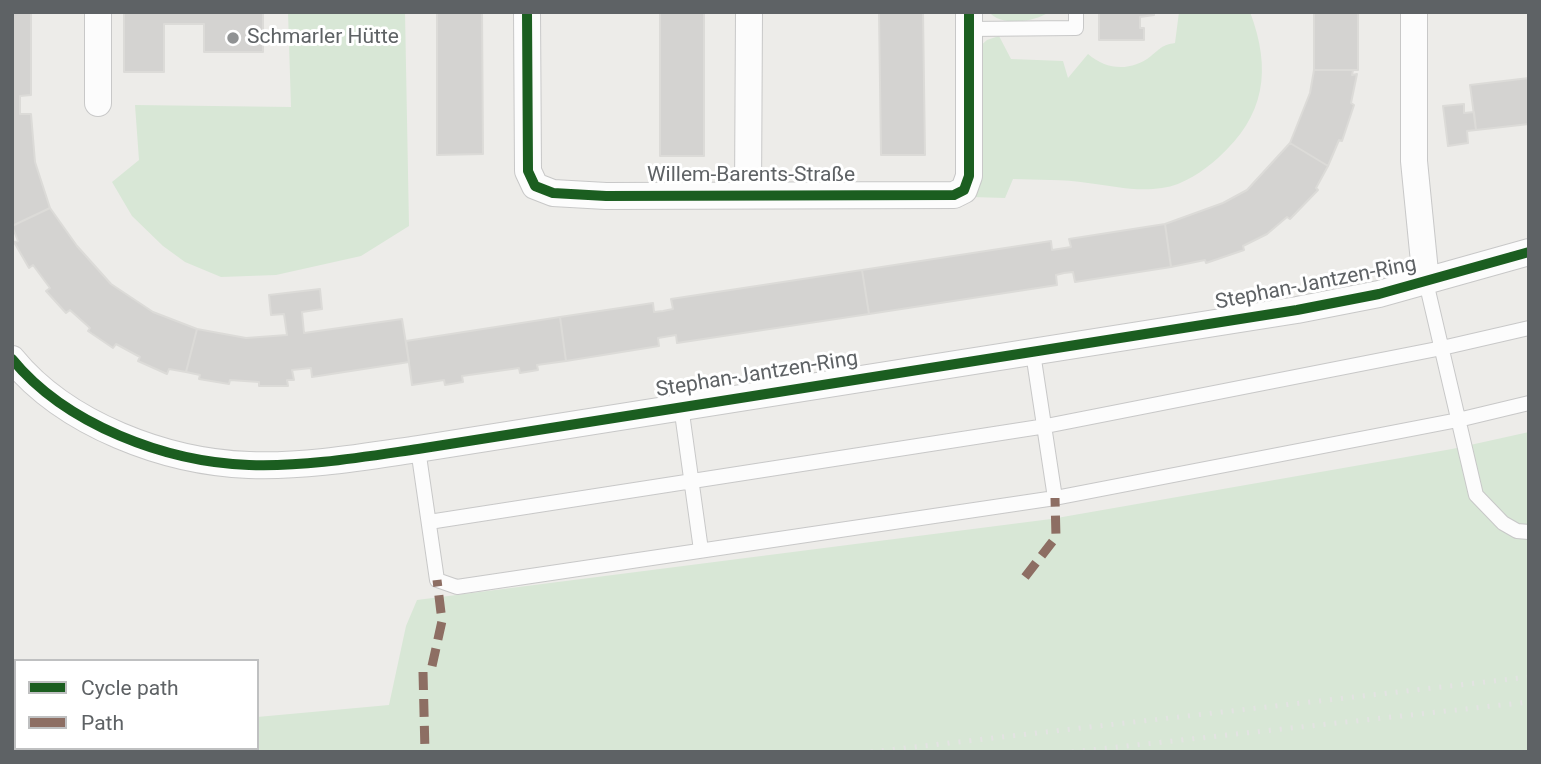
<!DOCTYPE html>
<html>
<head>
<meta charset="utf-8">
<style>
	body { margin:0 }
	#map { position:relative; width:1541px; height:764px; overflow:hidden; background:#edece9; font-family:Roboto,sans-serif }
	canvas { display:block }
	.frame { position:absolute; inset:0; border:14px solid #5e6265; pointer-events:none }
	.legend { position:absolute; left:14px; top:659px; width:245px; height:91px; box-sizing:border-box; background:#fff; border:2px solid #bfc0c1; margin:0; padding:9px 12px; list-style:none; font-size:21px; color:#5e6265 }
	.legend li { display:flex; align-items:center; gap:14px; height:35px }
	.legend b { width:35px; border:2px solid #bfc0c1 }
</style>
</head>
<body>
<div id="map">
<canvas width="1541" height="764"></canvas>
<div class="frame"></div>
<ul class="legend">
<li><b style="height:9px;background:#1b5e20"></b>Cycle path</li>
<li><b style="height:9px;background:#8d6e63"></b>Path</li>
</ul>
</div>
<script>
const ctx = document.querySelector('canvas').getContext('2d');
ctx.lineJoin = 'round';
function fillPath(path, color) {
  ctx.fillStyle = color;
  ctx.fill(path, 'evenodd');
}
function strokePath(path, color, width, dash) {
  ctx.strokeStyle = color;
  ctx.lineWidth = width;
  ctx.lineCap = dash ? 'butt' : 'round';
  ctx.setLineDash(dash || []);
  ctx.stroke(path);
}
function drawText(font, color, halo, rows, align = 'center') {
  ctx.font = font + ' Roboto,sans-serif';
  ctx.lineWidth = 6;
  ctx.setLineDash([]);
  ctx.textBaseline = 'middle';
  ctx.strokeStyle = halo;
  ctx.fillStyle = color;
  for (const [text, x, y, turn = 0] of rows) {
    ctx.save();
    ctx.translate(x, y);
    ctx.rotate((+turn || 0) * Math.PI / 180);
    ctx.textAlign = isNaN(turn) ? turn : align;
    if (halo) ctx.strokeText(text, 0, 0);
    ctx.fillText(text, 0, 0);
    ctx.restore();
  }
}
fillPath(new Path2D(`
	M288,12H405L409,226L361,256L276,275L221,277L185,262L163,246L132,216L112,182L139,160L135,105L291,107Z
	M989,12H1049C1035,22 1001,27 989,12Z
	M1179,12H1250C1272,70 1265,116 1218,158C1203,171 1184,185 1162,188C1136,192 1114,186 1088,183C1063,179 1038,180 1013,179L1005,198L972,197L979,47L987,40L999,36L1011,59L1063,61L1068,78L1088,54C1106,70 1131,72 1151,56C1161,48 1162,45 1175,43Z
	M1529,432V752H12V739L16,738V748H257V717L389,705L406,626L417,600L1051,519L1452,449Z`), '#d8e7d6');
const building = new Path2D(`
	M12,12H31V95L20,96V114H31L35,162L50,208L12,226Z
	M124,12H263V52H204V24H164V72H124Z
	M437,12H482L483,154L437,155Z
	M660,12H704V156H660Z
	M879,12H923L925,155H881Z
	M1099,12H1154V15L1140,17V28H1144V40H1099Z
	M1314,12H1358V70H1314Z
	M1314,70H1353L1352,75L1357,74L1351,103L1354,105L1342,141L1339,140L1328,166L1290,143L1310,93Z
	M1529,78V124L1476,130L1470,85Z
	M1464,104V113L1474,112L1476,130L1467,131L1468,143L1448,146L1443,106Z
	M1290,143L1328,166L1316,188L1318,190L1290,219L1287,217L1267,234L1243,246L1244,250L1206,263L1205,260L1171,267L1165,224L1223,203L1247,190Z
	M50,208L77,246L111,284L153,312L197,329L186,372L169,369L167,374L138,361L140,357L116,344L113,348L88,331L90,328L70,310L66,313L46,291L50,288L33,265L29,268L14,242L18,241L12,226Z
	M1165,224L1171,267L1075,282L1073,272L1064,273L1056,275L1057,285L869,314L862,270L1051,241L1052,250L1071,247L1069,239Z
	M862,270L869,314L677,343L676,335L658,338L659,346L566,361L560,317L653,303L654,312L663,311L673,309L671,299Z
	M320,289L322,309L302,312L304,333L402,319L409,362L312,377L311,368L292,370L294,380H287L288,386H259V382L230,380L229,384L199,379L200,375L186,372L197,329L246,338L287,335L284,314L271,315L269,295Z
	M560,317L566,361L537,365L538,370L520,373L519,368L462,376L463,382L445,385L444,380L412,385L406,341Z`);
fillPath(building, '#d4d3d1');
strokePath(building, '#dcdbd8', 2);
const lane = new Path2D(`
	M969,29L1076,28V12
	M1426,282L1476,495L1503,523L1517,531L1529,532
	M1033,353L1055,498
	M681,406L701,550
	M418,449L437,580L457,587L1055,498L1458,420L1529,403
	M429,522L1046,426L1442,348L1529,328`);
const street = new Path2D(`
	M98,12V103
	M527,12L528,171L535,186L553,193L606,196L954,195L964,190L969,176V12
	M1414,12V161L1426,282
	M748,194L749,12
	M12,359C66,425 166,462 249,465C305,467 363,457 418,449L1297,310L1379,294L1529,252`);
strokePath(lane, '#c8c8c8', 16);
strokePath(street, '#c8c8c8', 28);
strokePath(lane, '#fcfcfc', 14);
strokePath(street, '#fcfcfc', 26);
strokePath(new Path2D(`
	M871,752L1529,677
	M1072,752L1529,702`), '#e3e3e2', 5, [2, 9]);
strokePath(new Path2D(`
	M1025,577L1056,537L1055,498
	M432,666L442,621L437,580
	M423,672L425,752`), '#8d6e63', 9, [18, 9]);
strokePath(new Path2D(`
	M527,12L528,171L535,186L553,193L606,196L954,195L964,190L969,176V12
	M12,359C66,425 166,462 249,465C305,467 363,457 418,449L1297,310L1379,294L1529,252`), '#1b5e20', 10);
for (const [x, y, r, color] of [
	[233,38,7,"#909293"]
]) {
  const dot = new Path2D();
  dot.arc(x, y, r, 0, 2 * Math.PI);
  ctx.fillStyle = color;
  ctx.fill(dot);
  strokePath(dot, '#fff', 2.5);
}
drawText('21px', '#5e6265', '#fff', [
	["Schmarler Hütte",247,38]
], 'left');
drawText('21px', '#5e6265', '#fff', [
	["Willem-Barents-Straße",751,176],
	["Stephan-Jantzen-Ring",1316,284,-11],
	["Stephan-Jantzen-Ring",757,375,-9]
]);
</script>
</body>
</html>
